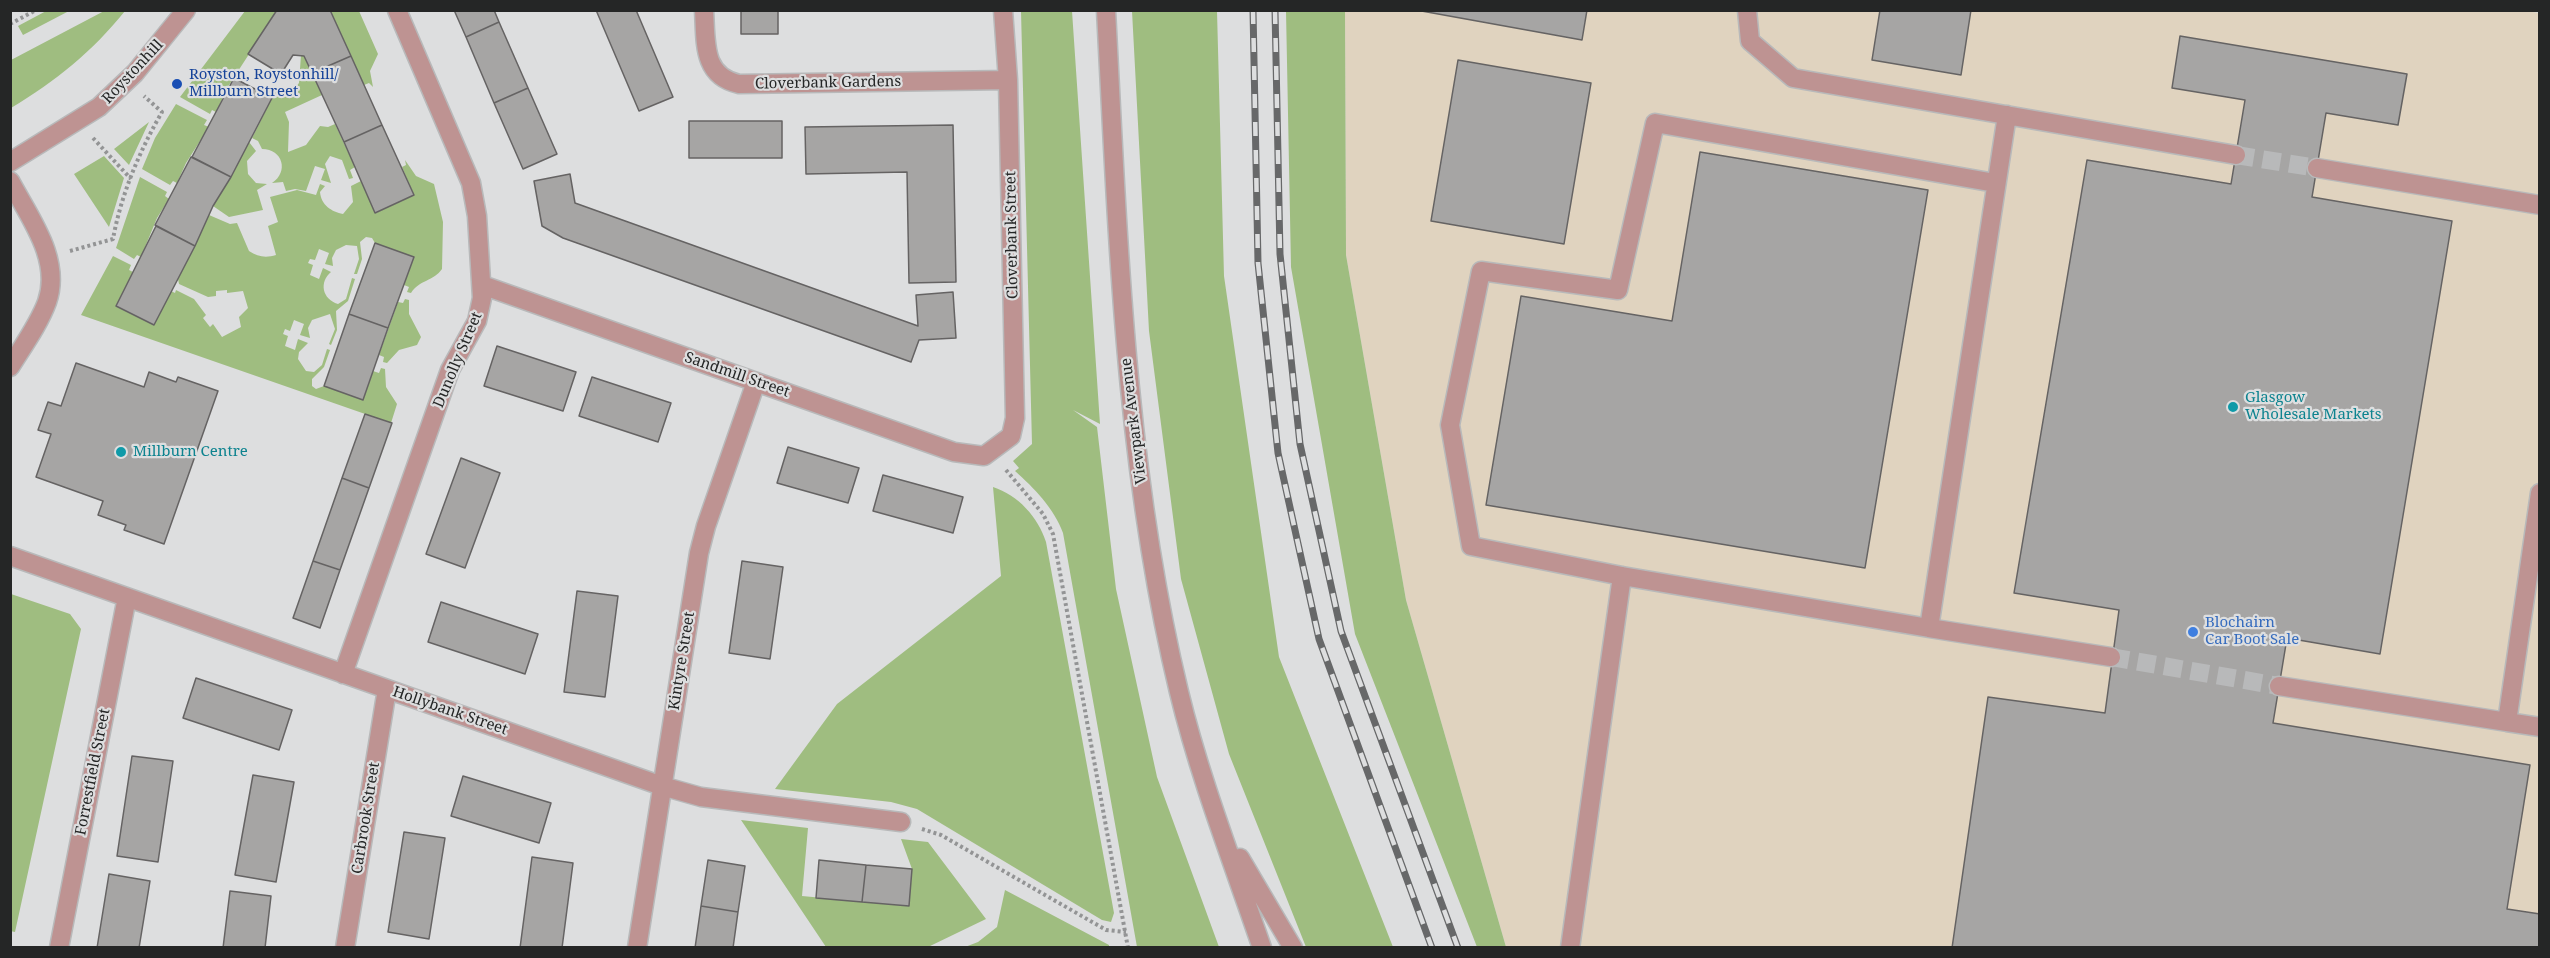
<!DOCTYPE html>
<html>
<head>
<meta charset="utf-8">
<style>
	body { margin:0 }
	#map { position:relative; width:2550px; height:958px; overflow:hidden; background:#dddedf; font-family:"Noto Serif",serif }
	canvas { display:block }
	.frame { position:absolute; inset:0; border:12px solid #252626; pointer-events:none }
</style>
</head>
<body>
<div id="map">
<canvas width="2550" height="958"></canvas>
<div class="frame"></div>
</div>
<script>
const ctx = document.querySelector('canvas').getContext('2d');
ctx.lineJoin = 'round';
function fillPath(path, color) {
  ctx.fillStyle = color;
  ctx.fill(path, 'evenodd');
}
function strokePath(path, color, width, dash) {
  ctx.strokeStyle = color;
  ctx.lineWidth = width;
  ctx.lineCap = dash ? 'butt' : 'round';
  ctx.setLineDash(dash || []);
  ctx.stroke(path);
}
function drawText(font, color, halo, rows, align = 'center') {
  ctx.font = font + ' "Noto Serif",serif';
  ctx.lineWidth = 4.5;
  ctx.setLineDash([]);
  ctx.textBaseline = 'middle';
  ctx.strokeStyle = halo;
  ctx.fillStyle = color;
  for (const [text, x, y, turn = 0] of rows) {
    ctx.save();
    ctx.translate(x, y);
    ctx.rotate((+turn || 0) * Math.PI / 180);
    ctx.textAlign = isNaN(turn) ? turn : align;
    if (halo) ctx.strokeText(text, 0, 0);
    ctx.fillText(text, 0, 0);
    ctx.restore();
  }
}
fillPath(new Path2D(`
	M2521,10L2539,13V947H1506L1406,600L1346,255L1345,11Z`), '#e0d3bf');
fillPath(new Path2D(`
	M48,10L69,11L23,35L18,26Z
	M106,10L125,11C92,52 56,81 11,108V60Z
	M245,11H277L229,85L216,112L212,110L210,114L180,97Z
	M330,11H359L378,54L370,71L373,87L369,83L364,85Z
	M1021,11H1072L1100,424L1073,410L1097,427L1116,589L1157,777L1219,947H1137L1063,533C1054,508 1034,488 1015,471L1019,468L1013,461L1032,444Z
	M1132,11H1217L1224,276L1279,657L1393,947H1306L1229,754L1181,579L1149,331Z
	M1286,11H1345L1346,255L1406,600L1506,947H1477L1355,634L1291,267Z
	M301,55L304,56L322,95L285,112L289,122L288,152L306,145L320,126L328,127L335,124L355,167L350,170L353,178L349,179L342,160L330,156L325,164L331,183L321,180L325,169L315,166L306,191L295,189L286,191L283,182L272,183C289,172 283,149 262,149L258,141L252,138L272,98L264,94L269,87C281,94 290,94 299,83Z
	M176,104L207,120L204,125L209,127L186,163L177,183L173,181L170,185L142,169L155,138Z
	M149,122L129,165L114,149Z
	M249,142L256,151L247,161L248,174L256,183L267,184L257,190L263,210L229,217L213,206Z
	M104,156L124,178L109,227L74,174Z
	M405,160L416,176L434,184L443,222L442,269C434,281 419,280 411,293L407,292L409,287L404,285L413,257L375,243L372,238L366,237L360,242L362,259L357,274H354L359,259L357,246L346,245L336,250L332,258L333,266L325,264L329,253L319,249L315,260L310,259L308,263L313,265L310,275L319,279L323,268L331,272C319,282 322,299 338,304L346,299L352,278L355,279L348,301L336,311L337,330L331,345L329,344L335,329L330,314L312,320L308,328L310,338L300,335L304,324L294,320L290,331L285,329L283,334L288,336L285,346L295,350L298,339L308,343L299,352L298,359L306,371L314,372L322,365L327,349L330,350L324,367L312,379V386L316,389L324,386L363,400L373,371L379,373L381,368L385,369L386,387L397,404L391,423L81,315L113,256L131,265L129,270L133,272L116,306L154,325L171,291L175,293L176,290L194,299L206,315L203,318L210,327L213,324L222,337L241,327L239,317L248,308L243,291L227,293V290L216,291V296L208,297L179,284L178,279L209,215L230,224L237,223L249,251C258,257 266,258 276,255L268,226L278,222L270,197L297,190L316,195L320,184L325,186L320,192C321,205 332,212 343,214L353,202L351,186L361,181L376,213L414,195L402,167L406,165Z
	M140,177L167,192L165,196L169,199L157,218L141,257L137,255L134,259L116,248Z
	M405,299L409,300V314L421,337L417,345L399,350L387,363L383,362L384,357L379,355L398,302L403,303Z
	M993,487C1018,495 1038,517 1046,542L1114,913L1111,922L1102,920L917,809L891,802L775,789L837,704L1001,576Z
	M11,594L70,614L81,629L15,932L10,931Z
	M741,820L808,828L802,896L908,906L912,869L901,839L928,842L986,919L928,947H826Z
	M1005,890L1109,945V947H965L978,942L997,927Z`), '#9fbd80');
const building = new Path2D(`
	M277,10H330L351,56L312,73L304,56L293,55L281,74L248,54Z
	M454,10H494L499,22L466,37Z
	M596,10H636L673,97L639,111Z
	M741,10H778V34H741Z
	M1416,10H1587L1582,40Z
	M1880,10H1971L1961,75L1872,60Z
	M499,22L528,88L494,103L466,37Z
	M2180,36L2407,74L2398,125L2326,113L2312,197L2452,221L2380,654L2287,638L2273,723L2530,765L2507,909L2540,914V948H1952L1988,697L2105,713L2119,610L2014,593L2087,160L2231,184L2245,100L2172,88Z
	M351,56L382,125L344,142L312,73Z
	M1458,60L1591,83L1564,244L1431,221Z
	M234,78L272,98L231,177L192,157Z
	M528,88L557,154L523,169L494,103Z
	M689,121H782V158H689Z
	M382,125L414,195L375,213L344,142Z
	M953,125L956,282L909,283L907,172L806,174L805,127Z
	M1700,152L1928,190L1865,568L1486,505L1521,296L1672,321Z
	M191,157L231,177L213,206L195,246L155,225Z
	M570,174L575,203L918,326L916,295L953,292L956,338L919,340L911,362L563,238L542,226L534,181Z
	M156,226L195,246L154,325L116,306Z
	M375,243L414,257L388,328L349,314Z
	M349,314L388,328L363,400L324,386Z
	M497,346L576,372L563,411L484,386Z
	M76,363L144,387L149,372L176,382L178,377L218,391L164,544L127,531L124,530L126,525L98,515L103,501L36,477L51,434L38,430L48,402L61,406Z
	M592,377L671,403L658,442L579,416Z
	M365,414L392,423L369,488L342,478Z
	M788,447L859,468L848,503L777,483Z
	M461,458L500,473L465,568L426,554Z
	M883,475L963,497L953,533L873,511Z
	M342,478L369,488L340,570L313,561Z
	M313,561L340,570L320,628L293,618Z
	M742,561L783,567L770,659L729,653Z
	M577,591L618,596L605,697L564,692Z
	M441,602L538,634L525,674L428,642Z
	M196,678L292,710L279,750L183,718Z
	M132,756L173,761L158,862L117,856Z
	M253,775L294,782L276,882L235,875Z
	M463,776L551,803L539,843L451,816Z
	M404,832L445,838L429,939L388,932Z
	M532,857L573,863L562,948H520Z
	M708,860L745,866L738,912L701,906Z
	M819,860L866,865L862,902L816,898Z
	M866,865L912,869L909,906L862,902Z
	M109,874L150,881L139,948H97Z
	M230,891L271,896L265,948H223Z
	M701,906L738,912L733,948H695Z`);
fillPath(building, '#a6a5a4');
strokePath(building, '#656363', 1.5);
strokePath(new Path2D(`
	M2236,155L2317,168
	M2111,657L2279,686`), '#b8b9ba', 18, [18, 9]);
const minor = new Path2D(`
	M704,10C706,42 702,76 739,84L1008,80
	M1106,10C1118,239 1125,469 1179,692C1200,779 1233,863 1262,948
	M1747,10L1750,41L1793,78L2236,155
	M10,162L99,107L135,73L186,10
	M2317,168L2540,205
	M10,181C29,217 62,259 47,302C39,324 23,346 10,367
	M1995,183L1655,123L1618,290L1481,271L1450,425L1471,546L1622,576L1929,628L2007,115
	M482,285L954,452L984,456L1011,436L1015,418L1008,80L1003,10
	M10,556L662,786L701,797L901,822
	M1929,628L2111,657
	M343,674L450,370L477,321L482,298L477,216L471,183L397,10
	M2279,686L2507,722L2540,493
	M2507,722L2540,727
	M1240,858L1293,948
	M59,948L127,597
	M345,948L387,689
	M637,948L699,553L706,526L756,382
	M1570,948L1622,576`);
strokePath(minor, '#b8b9ba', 21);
strokePath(new Path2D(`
	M10,24L36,10
	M93,138L131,179
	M70,251L113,239C121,195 139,152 162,112L144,96
	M1006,470L1043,514L1053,534L1128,948
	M922,829L941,835L1106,930L1126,932`), '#939495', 4, [3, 3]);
strokePath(minor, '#be9392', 18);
const rail = new Path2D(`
	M1253,10L1258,263L1278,453L1319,639L1432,948
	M1275,10L1280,254L1300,444L1341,631L1458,948`);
strokePath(rail, '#676869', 7);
strokePath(rail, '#dddedf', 4.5, [14]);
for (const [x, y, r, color] of [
	[177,84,6,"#1a4fb4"],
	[2233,407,6,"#0f9aa8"],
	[121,452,6,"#0f9aa8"],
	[2193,632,6,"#3f7fe0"]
]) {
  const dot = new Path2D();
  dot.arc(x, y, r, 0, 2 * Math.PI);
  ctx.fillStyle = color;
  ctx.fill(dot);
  strokePath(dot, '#dddedf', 2);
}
drawText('15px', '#252626', '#dddedf', [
	["Roystonhill",133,72,-47],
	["Cloverbank Gardens",828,83,-1],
	["Cloverbank Street",1012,235,-91],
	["Dunolly Street",458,360,-67],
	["Sandmill Street",737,375,19],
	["Viewpark Avenue",1134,421,-97],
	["Kintyre Street",682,661,-81],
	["Hollybank Street",450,711,19],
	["Forrestfield Street",93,772,-79],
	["Carbrook Street",366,818,-81]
]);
drawText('15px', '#164399', '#dddedf', [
	["Royston, Roystonhill/",189,75],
	["Millburn Street",189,92]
], 'left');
drawText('15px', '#0d838f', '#dddedf', [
	["Glasgow",2245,398],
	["Wholesale Markets",2245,415],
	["Millburn Centre",133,452]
], 'left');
drawText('15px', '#366cbe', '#dddedf', [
	["Blochairn",2205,623],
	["Car Boot Sale",2205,640]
], 'left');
</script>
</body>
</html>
